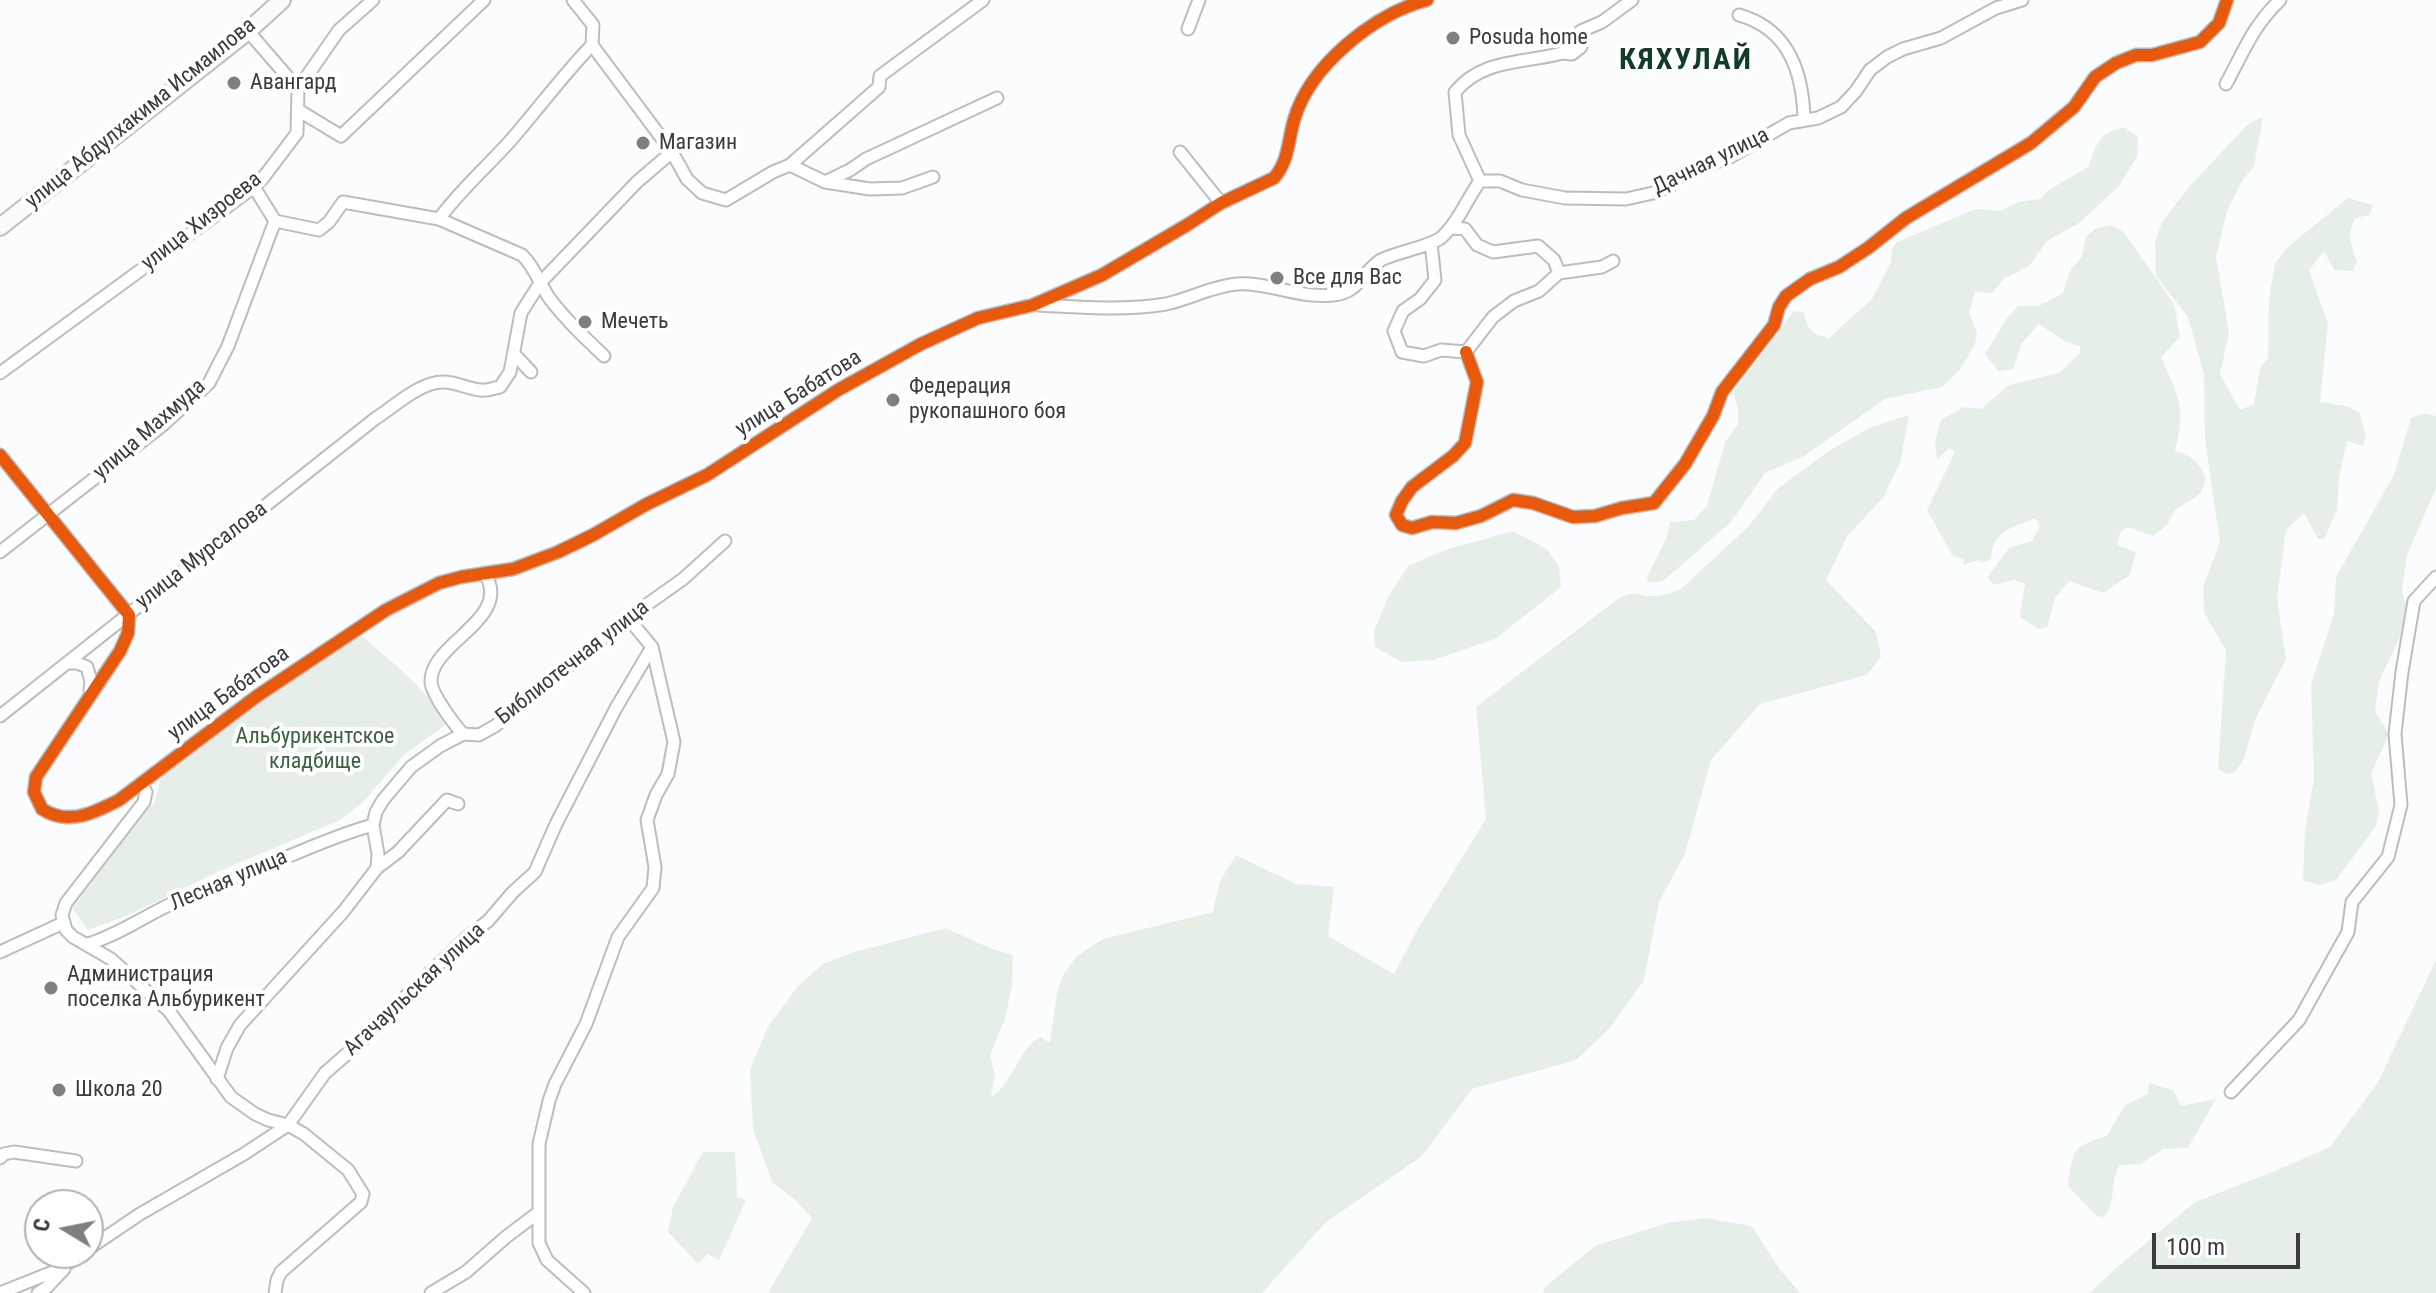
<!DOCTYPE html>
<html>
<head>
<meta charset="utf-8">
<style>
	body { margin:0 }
	#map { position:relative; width:2436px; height:1293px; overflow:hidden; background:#fbfcfe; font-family:"Roboto Condensed",sans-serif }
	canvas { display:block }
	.north { position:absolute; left:24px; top:1189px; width:80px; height:80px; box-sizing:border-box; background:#fff; border:2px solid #b0b1b2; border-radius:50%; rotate:280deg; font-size:22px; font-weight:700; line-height:32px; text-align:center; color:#3a3b3e }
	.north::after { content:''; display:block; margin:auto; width:28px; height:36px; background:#7e7f81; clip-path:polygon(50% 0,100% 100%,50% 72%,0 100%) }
	.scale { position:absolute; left:2152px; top:1233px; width:148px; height:36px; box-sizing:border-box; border:4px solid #3a3b3e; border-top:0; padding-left:10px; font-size:24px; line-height:28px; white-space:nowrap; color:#3a3b3e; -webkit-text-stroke:6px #fff; paint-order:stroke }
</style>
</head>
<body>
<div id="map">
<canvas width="2436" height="1293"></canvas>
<div class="north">С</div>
<div class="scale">100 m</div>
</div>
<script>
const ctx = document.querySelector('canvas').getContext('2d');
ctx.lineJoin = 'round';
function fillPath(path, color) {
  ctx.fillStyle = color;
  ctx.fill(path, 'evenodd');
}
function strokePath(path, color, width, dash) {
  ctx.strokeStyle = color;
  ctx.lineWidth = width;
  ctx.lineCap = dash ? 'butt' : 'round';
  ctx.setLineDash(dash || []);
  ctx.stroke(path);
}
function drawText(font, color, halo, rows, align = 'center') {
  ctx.font = font + ' "Roboto Condensed",sans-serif';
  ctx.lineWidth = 8;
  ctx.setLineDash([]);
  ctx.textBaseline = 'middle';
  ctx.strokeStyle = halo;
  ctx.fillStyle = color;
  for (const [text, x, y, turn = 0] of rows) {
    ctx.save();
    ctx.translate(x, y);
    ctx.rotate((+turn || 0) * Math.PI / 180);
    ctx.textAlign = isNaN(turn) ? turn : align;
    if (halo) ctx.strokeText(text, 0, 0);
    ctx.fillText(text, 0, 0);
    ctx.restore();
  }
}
fillPath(new Path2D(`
	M2263,117L2254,166L2242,181L2227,211L2216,257L2229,333L2220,374L2240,410L2254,404L2260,368L2268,358L2269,300L2275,263L2289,246L2348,198L2373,205L2370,215L2355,218C2347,234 2351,245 2357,261L2353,271L2334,270L2324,251L2309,270L2328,324L2320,402L2346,406L2360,413L2366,437L2363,446L2347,441L2339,477L2337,510L2324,539H2318L2304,513L2286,530L2277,598L2286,659L2255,720L2244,759L2235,772L2228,774L2218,769L2226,651L2204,612L2203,587L2220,542L2205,439L2204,375L2188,317L2156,276L2155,242L2162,222L2189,187L2248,124Z
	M2124,127L2138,137L2137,157L2118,187L2079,223L2047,241L2029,266L2005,278L1992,293L1975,292L1969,312L1977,333L1975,344L1960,370L1942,387L1885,399L1804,456L1765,473L1731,522L1663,581L1649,583L1647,577L1667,537L1670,522L1694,520L1707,506L1725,442L1738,424V409L1733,393L1794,311L1804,312C1806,328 1813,335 1829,338L1872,299L1891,262L1892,249L1897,242L1975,209L2000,211L2019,202L2040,199L2047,191L2088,167C2098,142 2097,135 2124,127Z
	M2110,225L2123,231L2174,304L2180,337L2161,357C2179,398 2186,405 2175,451C2192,456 2201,463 2206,480L2200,494L2175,510L2167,525L2153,536L2127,527L2121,531L2117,545L2136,552L2130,575L2103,593L2069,581L2055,598L2047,627L2038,629L2020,617L2025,584L2014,580L1995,585L1987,578L2009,548L2032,541L2040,526L2035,518C2012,528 1993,530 1991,559L1982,563L1979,560L1963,565L1964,560L1952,555L1927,510L1955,452L1949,448L1937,460L1935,440L1941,420L1964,407L1981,409L2009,385L2059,373L2080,353V346L2066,342L2039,324L2022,343L2013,369L1998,371L1985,354L2007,318L2018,306H2039L2063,293L2071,269L2082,257L2086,237L2095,229Z
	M2424,413L2436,416V488L2407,555L2402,591L2408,612L2404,628L2379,682L2375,711L2389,734L2371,774L2379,811L2376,826L2336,880L2320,885L2303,881L2305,831L2314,779L2311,684L2334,614L2336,577L2394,475L2411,418Z
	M1909,415L1900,463L1883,498L1848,535L1826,580L1876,632L1881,657L1867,675L1760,704L1711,760L1685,854L1659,902L1644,980L1609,1029L1576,1060L1472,1089L1422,1156L1325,1223L1262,1293H768L812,1218L794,1199L772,1182L753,1129L752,1108L750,1069L769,1025L798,986L823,964L854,952L946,928L992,949L1013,955L1012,985L1005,1019L990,1055L995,1075L991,1097C1014,1083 1017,1050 1040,1037L1050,1043L1057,992L1064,973L1077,956L1103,939L1213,912L1220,881L1236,855L1296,884L1334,887L1328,936L1394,974L1419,927L1486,819L1476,707L1619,598C1637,589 1639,597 1657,596C1666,595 1674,592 1682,588L1749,526L1777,489L1829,451L1869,428Z
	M1513,531L1547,549L1559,567L1561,587L1495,639L1433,660L1402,662L1375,647L1374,631L1388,597L1408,566L1445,550Z
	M358,633C389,660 427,687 446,725L405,754L362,803L340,820L215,873L131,914L88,930L72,908L140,817L154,804L161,777L300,670Z
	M2436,960V1293H2090L2115,1269L2195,1202L2270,1173L2330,1147L2378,1082Z
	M2149,1083L2173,1090L2181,1106L2216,1099L2188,1148L2163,1149L2141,1164L2120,1165C2109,1181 2117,1203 2104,1217L2097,1216L2068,1186C2074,1148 2070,1148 2107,1136L2125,1105L2148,1094Z
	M703,1152H735L737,1197L746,1200L719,1260L708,1254L698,1264L668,1232L673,1207Z
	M1705,1218L1752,1226L1778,1267L1800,1293H1543L1546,1286L1595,1246L1667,1223Z`), '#e6efe7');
const street = new Path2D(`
	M573,0L593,25L592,45L672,152L687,179L702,193L726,200L773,172L790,165L879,87L880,76L983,0
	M1739,15C1789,29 1803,72 1804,120
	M1188,29L1199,0
	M2226,84C2244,51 2252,27 2280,0
	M298,89L339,30L373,0
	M298,110L341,136L484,0
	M1180,152L1221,203
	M790,165L825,182L850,170L866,159L997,98
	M1480,181L1459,135L1455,92C1483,58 1523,64 1562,53L1572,54L1581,47V31L1602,22L1632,0
	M825,182L870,189L902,188L933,177
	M439,219C461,189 486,168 511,140C538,109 563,75 592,45
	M275,221L319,230L329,222L343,202L439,219L522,255C535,267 540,285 550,299C566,320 585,338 604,356
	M1451,228L1465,229L1477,245L1493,252L1538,246L1554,260L1559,273L1602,267L1613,261
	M1431,243L1435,280L1420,299L1403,311L1394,331L1402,352L1424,356L1441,350L1466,352
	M1038,305C1080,307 1124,311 1166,304C1190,299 1212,286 1237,284C1269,282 1300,299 1333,295C1359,293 1363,271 1381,260C1396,252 1434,246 1443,236C1459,221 1467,199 1480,181H1500L1522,190L1565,198L1626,199L1653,193L1670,186L1681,175L1730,157L1789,123L1818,118L1841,107L1856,91L1870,70L1887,57L1903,49L1941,38L1996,8L2022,0
	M1466,352L1477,382L1465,443L1453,456L1412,487L1402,501L1396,515L1402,525L1412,528L1432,522L1456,523L1481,516L1513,500L1533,503L1573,517L1595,516L1622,508L1654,503L1685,464L1713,416L1722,392L1774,325L1779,307L1786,296L1810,279L1839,267L1868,248L1906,218L2031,143L2074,107L2095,77L2116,63L2136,55H2152L2200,42L2219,23L2227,0
	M1466,352L1493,317L1514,301L1539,291L1559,273
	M514,354L531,372
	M0,373L254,187L263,178L297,133L298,89L248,31
	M0,455L129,615L128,633L120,651L36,777L34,792L42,809C68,826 94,813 119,800L257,696L386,610L439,583L461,577L513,569L558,552L593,535L647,504L707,475L838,390L921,344L978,318L1033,305L1102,275L1187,225L1221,203L1274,178C1289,161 1288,140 1294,120C1310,65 1374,14 1427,0
	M0,552L164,424L209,383L228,346L275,221L254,187
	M69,663H77L87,667L91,681L90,690
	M0,716L376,418C395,406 420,382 443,382C457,382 468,389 481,390C487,391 494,388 500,387L510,372L521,313L540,283L637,182L672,152
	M463,734C454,724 431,694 431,681C431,642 513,619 485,574
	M141,784L146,792L144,802L66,903L62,915L66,930L73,937L111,959L169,1011L231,1097L255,1114L268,1120L288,1125L304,1134L348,1170L363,1194L361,1202L281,1272L277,1280L275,1293
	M377,868L398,852L447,800L458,804
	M88,944C118,935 143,917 171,904C207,887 244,875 280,860C311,847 340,834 373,825
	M0,952L63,923
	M217,1079L227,1048L240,1025L343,912L377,868L378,854L373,825L376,812L383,800L411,767L440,746L463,734L479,735L495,726L628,618L683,579L725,541
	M2231,1092L2299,1020L2348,932L2352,902L2388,857L2401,805L2395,734L2402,672L2414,601L2436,577
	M0,1158L4,1154L14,1152L76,1161
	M88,1249L140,1214L244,1154L288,1125L325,1073L364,1039L379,1022L465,939L488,921L513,892L535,872L556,824L616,708L652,647L628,618
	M0,1293L60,1269L82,1253
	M38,1293L47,1287L64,1269
	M431,1293L466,1272L506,1237L539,1212
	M584,1293L547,1260L539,1243V1144L549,1101L555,1084L586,1024L618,937L653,888L655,867L647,820L656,795L668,774L674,742L652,647`);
const secondary = new Path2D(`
	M0,227L248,31L282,0`);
strokePath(street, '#bcbdc0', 15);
strokePath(secondary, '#bcbdc0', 20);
strokePath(street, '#feffff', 11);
strokePath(secondary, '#fcf9f9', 16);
strokePath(new Path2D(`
	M1466,352L1477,382L1465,443L1453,456L1412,487L1402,501L1396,515L1402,525L1412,528L1432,522L1456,523L1481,516L1513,500L1533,503L1573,517L1595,516L1622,508L1654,503L1685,464L1713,416L1722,392L1774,325L1779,307L1786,296L1810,279L1839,267L1868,248L1906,218L2031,143L2074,107L2095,77L2116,63L2136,55H2152L2200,42L2219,23L2227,0
	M0,455L129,615L128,633L120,651L36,777L34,792L42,809C68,826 94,813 119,800L257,696L386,610L439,583L461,577L513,569L558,552L593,535L647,504L707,475L838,390L921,344L978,318L1033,305L1102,275L1187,225L1221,203L1274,178C1289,161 1288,140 1294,120C1310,65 1374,14 1427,0`), '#e8590c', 12);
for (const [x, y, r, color] of [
	[1453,38,8,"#7e7f81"],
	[234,83,8,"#7e7f81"],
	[643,143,8,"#7e7f81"],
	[1277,278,8,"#7e7f81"],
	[585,322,8,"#7e7f81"],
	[893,400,8,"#7e7f81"],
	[51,988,8,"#7e7f81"],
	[59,1090,8,"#7e7f81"]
]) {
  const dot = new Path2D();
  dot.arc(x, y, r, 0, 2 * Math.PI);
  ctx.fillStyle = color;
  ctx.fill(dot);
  strokePath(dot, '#fff', 3);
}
drawText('22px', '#3a3b3e', '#fff', [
	["Posuda home",1469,38],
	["Авангард",250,83],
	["Магазин",659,143],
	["Все для Вас",1293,278],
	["Мечеть",601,322],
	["Федерация",909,387],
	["рукопашного боя",909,412],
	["Администрация",67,975],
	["поселка Альбурикент",67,1000],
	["Школа 20",75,1090]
], 'left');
drawText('22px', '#3a3b3e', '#fff', [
	["улица Абдулхакима Исмаилова",141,114,-39],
	["Дачная улица",1711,162,-26],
	["улица Хизроева",202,222,-38],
	["улица Бабатова",799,394,-32],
	["улица Махмуда",150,430,-41],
	["улица Мурсалова",202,556,-38],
	["Библиотечная улица",573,663,-38],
	["улица Бабатова",229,694,-36],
	["Лесная улица",229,881,-23],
	["Агачаульская улица",415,990,-43]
]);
drawText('22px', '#3a623d', '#fff', [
	["Альбурикентское",315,737],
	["кладбище",315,762]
]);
ctx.letterSpacing = '2px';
drawText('bold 30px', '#123c27', '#fff', [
	["КЯХУЛАЙ",1686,61]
]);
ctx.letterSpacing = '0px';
</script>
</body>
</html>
